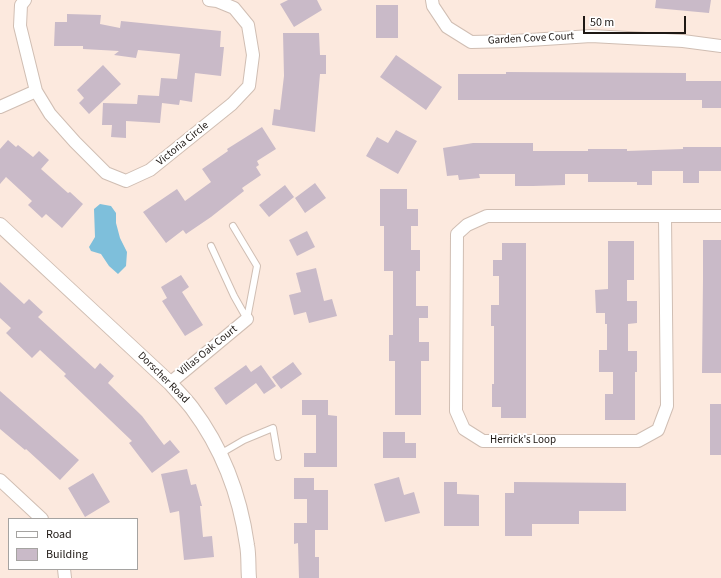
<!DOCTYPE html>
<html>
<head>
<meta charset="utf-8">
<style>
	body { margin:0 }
	#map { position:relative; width:721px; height:578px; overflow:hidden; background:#fce9de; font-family:"Source Sans 3",sans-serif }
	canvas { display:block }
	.legend { position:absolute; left:8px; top:518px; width:130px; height:52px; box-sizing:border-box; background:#fff; border:1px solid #a5a3a1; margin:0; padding:5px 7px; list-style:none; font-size:12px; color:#1e1814 }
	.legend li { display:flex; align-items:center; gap:8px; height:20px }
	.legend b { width:20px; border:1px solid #a5a3a1 }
	.scale { position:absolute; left:583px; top:16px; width:103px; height:18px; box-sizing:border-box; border:2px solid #1e1814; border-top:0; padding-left:5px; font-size:12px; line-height:14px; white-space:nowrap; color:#1e1814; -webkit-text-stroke:3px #fff; paint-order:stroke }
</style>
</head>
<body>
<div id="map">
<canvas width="721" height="578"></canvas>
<ul class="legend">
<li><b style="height:5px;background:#fff"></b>Road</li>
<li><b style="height:11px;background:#c9bac8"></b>Building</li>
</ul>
<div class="scale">50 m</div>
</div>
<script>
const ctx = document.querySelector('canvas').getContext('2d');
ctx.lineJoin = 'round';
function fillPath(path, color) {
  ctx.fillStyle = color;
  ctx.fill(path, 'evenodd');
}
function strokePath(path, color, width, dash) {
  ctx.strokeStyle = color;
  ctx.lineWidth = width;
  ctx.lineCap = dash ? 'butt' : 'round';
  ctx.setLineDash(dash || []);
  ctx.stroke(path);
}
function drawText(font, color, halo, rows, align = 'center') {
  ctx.font = font + ' "Source Sans 3",sans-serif';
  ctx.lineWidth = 4;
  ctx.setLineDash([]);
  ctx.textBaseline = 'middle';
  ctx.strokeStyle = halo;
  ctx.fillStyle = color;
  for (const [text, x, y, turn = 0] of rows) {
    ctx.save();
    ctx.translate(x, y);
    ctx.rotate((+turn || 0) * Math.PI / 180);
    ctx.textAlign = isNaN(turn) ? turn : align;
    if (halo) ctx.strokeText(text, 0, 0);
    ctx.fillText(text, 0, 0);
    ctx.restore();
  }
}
fillPath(new Path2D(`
	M100,204L111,206L116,213V223L120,238L127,252L126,266L118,274L109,266L101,254L91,251L89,247L95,237L94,209Z`), '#7ebfdb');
fillPath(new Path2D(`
	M288,0H317L322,10L294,27L280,4Z
	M656,0H711L709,13L655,8Z
	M376,5H398V38H376Z
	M67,14L101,15L100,24L120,28L121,21L221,31L220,47H224L221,76L195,73L192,102L180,100L179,105L162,103L160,123L126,121V138L111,137L112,125H102L103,103L137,104L138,95L159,96L161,78L177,79L180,54L138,50L136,58L114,55L119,51L83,49V46H54L55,22H67Z
	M283,33H319L320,55H326V74H320L315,132L272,125L274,109L280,110L284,76Z
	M396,55L442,87L426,110L380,77Z
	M103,65L121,84L89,114L79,103L84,98L77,90Z
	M506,72L686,73V81H721V108H702V100H458V74H506Z
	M262,127L276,149L257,161L259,165L256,167L261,175L242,188L244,191L211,217L186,234L183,230L166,243L143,212L177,189L185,201L211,182L202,169L228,151L227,149Z
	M396,130L417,141L398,174L366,156L377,137L388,143Z
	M8,140L16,147L18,145L33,157L39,151L49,160L41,169L68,193L70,192L83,204L62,228L46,214L42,218L28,205L32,201L6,177L0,184V149Z
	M473,143H533V151H588V149H627V151L683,149V147H721V171H699V183H683V171H652V185H637V182H588V174H565V185L533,186H515V174H479L480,178L459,180L458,175L447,176L443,148Z
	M315,183L326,198L305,213L295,198Z
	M285,185L294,197L269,217L259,205Z
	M380,189H407V209H418V226H411V250H420V271H416V306H428V318H419V342H429V361H421V415H395V361H389V335H393V271H384V226H380Z
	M307,231L315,247L297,256L289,240Z
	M703,240H721V373H702L703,279Z
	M608,241H634V280H627V301H637V323L628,324V351H637V372H635V420H605V394H613V372H599V350H607V324H605V313H596L595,290L608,289Z
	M502,243H526V418H501V407H492V384H494V326H491V305H499V276H493V260H502Z
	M316,268L324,301L332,299L337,316L309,323L306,312L294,315L289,295L301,292L296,273Z
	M181,275L189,287L182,292L203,325L185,336L162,301L167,298L161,287Z
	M0,282L24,304L29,299L43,312L38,317L95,369L100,363L114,376L108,383L142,416L164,445L170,440L180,452L152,473L129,443L132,441L64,376L66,374L40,350L32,358L6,333L11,328L0,318Z
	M293,362L302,374L281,389L272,377Z
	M246,365L251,372L261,365L276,386L264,394L256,383L226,405L214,388Z
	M0,391L79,460L60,480L26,449L25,450L0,429Z
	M302,400H328V415L337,416V467H304V453H316V415H302Z
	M710,404H721V455H710Z
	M383,432H405V443H416V458H383Z
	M187,469L191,485L196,484L202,506H200L203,537L212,536L214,557L184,560L179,511L170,513L161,474Z
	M93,473L110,502L85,517L68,488Z
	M399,477L404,495L414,492L420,513L385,522L374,484Z
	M294,478H314V490H328V530H315V557H319V578H299L298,543L294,544V523H307V499H294Z
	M444,482H457V494L479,495V526H444Z
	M514,482L626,483V511H579V524H532V536H505V493H514Z`), '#c9bac8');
const service = new Path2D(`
	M233,226L257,266L247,319
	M211,246L234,296L247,319
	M220,454L244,440L273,428L278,457`);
const minor = new Path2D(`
	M25,0L21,5L20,26L36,91L50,114L75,142L106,173L126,181L150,170L232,104L249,86L253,55L248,25L234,8L217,1L209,0
	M432,0L433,6L447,27L471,42L514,41L591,36L683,41L721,46
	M0,107L36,91
	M665,217L667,406L658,430L638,441H483L464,429L456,411L457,234L467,225L487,216H721
	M170,383L247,319
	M0,480L42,519
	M64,569L65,578`);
const tertiary = new Path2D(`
	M0,225L170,383C177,391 185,399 192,408C222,448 240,495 247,545C249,555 248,567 249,578`);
strokePath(service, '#d0beb3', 8);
strokePath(minor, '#d0beb3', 14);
strokePath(tertiary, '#d0beb3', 16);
strokePath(service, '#fff', 6);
strokePath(minor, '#fff', 12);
strokePath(tertiary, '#fff', 14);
drawText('11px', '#1e1814', '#fff', [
	["Garden Cove Court",531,39,-3],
	["Victoria Circle",183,144,-39],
	["Villas Oak Court",208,351,-39],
	["Dorscher Road",163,378,45],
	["Herrick's Loop",523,441]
]);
</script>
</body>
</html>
